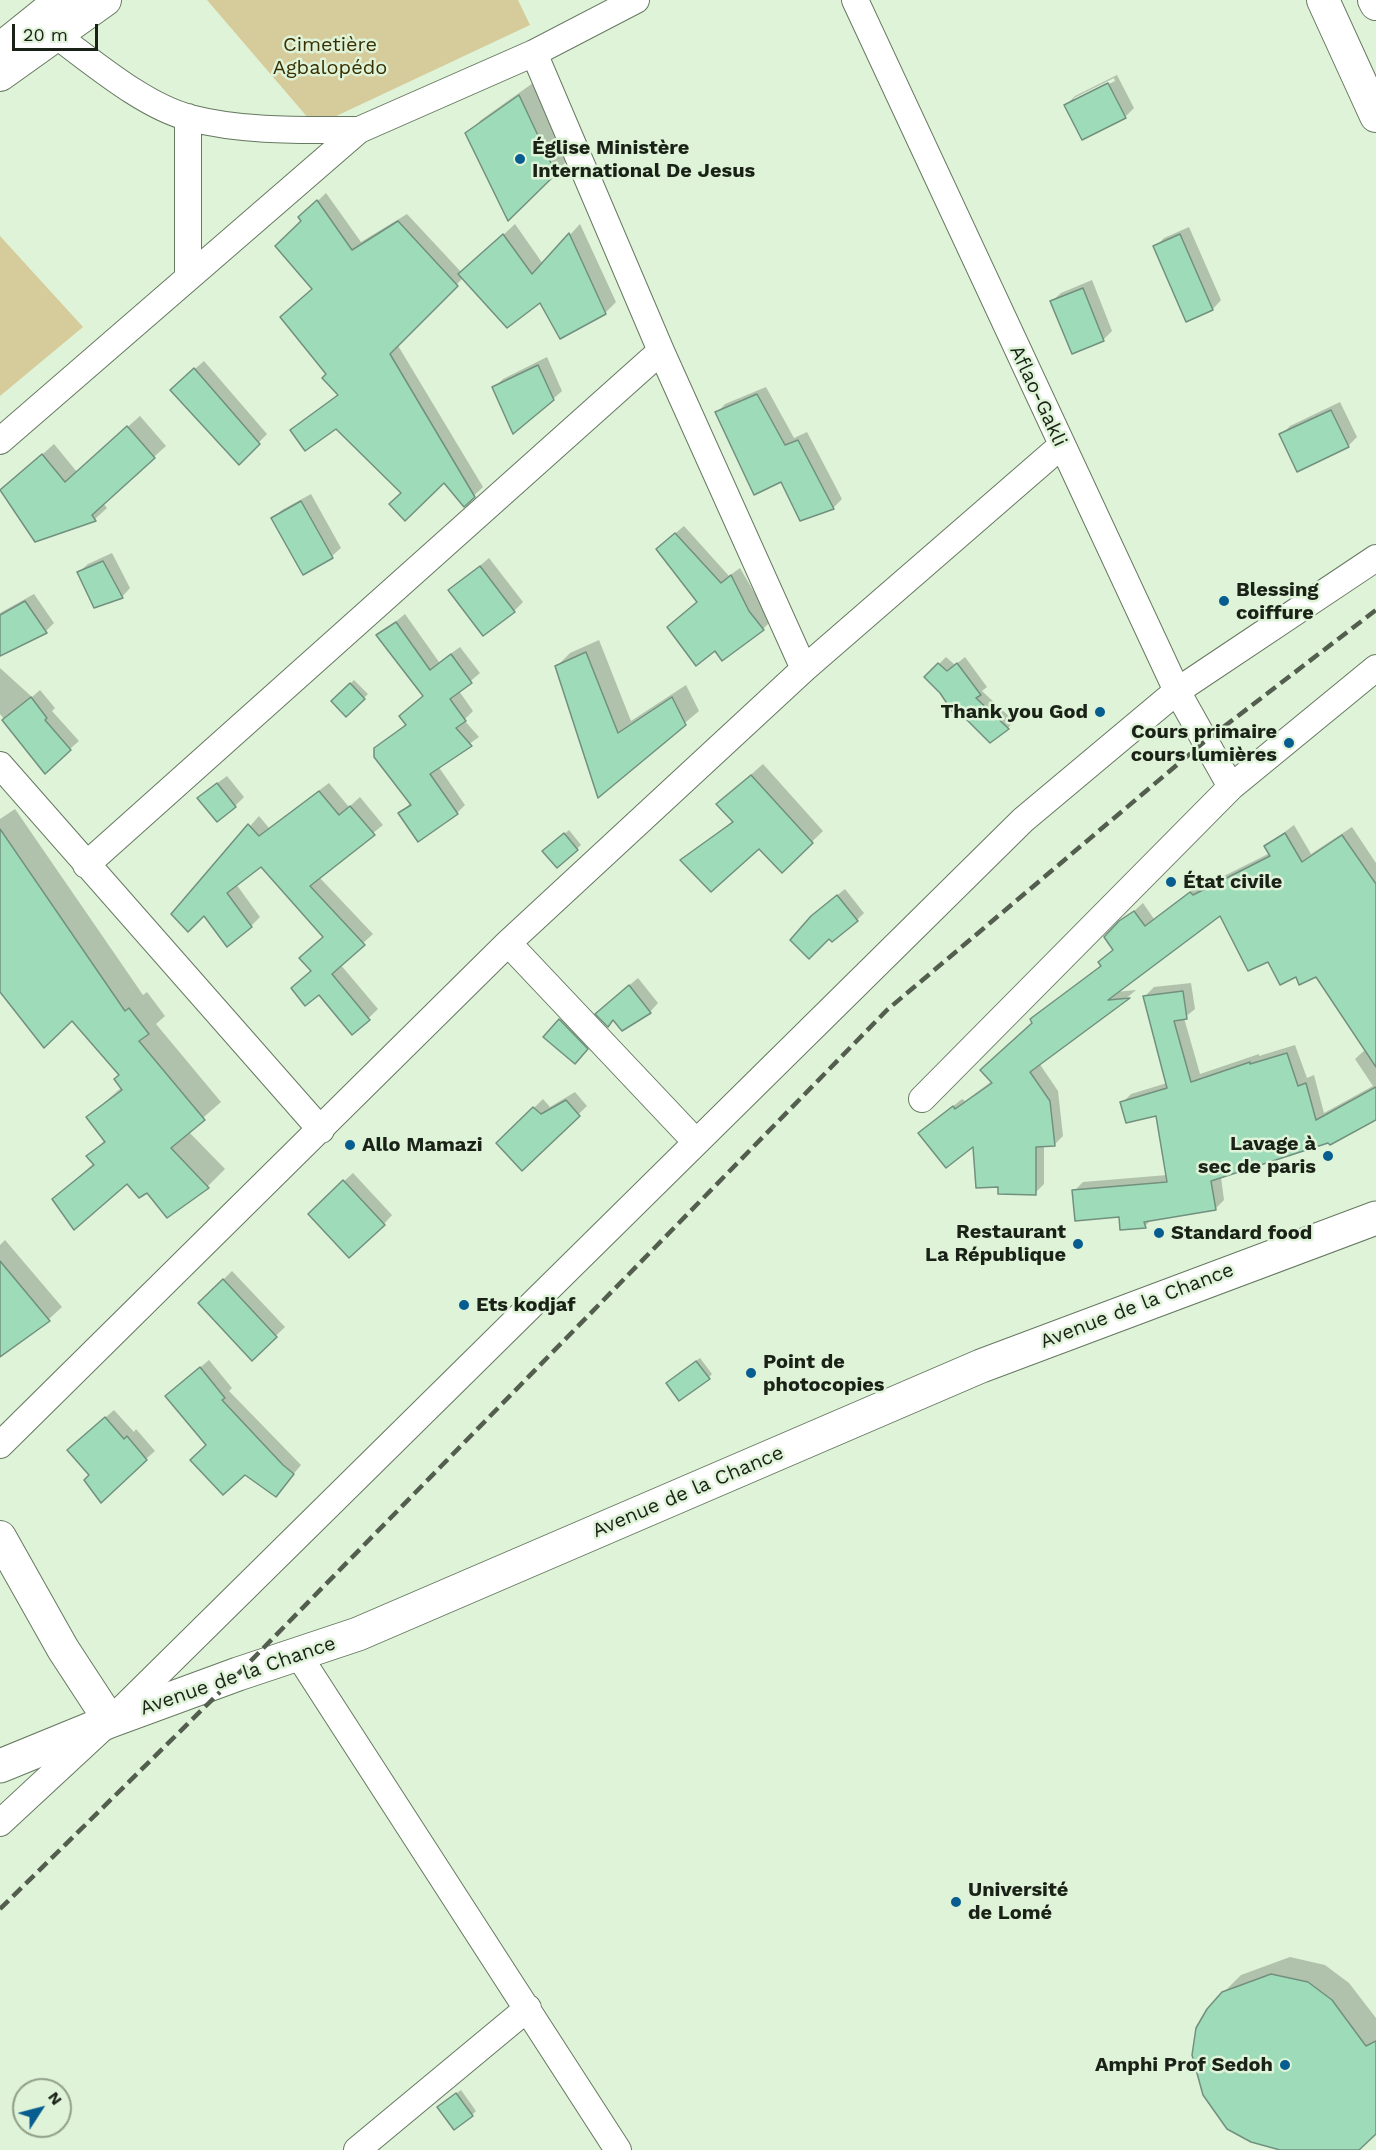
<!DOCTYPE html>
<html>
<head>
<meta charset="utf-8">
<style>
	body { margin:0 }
	#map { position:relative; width:1376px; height:2150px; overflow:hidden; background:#def3d7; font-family:"Work Sans",sans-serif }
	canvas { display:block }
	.north { position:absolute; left:12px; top:2078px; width:60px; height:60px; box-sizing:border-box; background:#def3d7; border:2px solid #909f8a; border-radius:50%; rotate:54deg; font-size:16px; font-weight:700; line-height:24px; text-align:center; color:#1a2117 }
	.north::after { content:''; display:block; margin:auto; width:21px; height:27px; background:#075d8f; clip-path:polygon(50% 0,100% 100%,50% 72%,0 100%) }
	.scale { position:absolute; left:12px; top:24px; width:86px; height:27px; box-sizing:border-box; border:3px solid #1a2117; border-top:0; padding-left:8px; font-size:18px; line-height:21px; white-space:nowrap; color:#1a2117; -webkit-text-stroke:4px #def3d7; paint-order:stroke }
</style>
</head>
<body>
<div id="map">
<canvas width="1376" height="2150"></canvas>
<div class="north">N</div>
<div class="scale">20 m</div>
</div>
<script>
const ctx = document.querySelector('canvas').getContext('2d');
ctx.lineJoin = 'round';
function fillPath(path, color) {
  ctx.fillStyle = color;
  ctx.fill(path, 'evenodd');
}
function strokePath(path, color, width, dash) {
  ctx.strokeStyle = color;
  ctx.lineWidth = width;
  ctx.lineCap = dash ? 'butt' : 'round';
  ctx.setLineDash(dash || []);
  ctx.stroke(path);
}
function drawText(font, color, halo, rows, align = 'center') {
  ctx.font = font + ' "Work Sans",sans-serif';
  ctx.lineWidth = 5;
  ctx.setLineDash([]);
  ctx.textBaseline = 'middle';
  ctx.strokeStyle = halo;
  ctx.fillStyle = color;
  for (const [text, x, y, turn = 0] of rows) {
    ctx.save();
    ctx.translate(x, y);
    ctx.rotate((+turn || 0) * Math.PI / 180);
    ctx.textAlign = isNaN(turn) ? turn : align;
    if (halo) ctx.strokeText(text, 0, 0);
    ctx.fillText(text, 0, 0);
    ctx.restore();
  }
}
fillPath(new Path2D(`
	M207,0H518L530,25L315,126Z
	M0,236L83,327L0,396Z`), '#d6cb9a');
fillPath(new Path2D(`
	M1117,75L1134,108L1125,117L1066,105L1075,96ZM1114,78L1115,81L1074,101V98Z
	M533,83L568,160L508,218L467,134L481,120Z
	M326,193L361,242L407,214L462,273L515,224L543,264L580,224L616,302L605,313L541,300L463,278L397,344L483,487L464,505L444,481L336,427L292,430L339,394L328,374L300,218Z
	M1189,227L1221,300L1213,309L1187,320L1155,247L1164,238Z
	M1092,280L1112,331L1103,340L1052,301L1061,293Z
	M547,357L562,391L553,399L494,388L503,379Z
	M204,361L267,434L239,463L181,381Z
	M766,387L794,438L807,432L842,499L833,508L781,480L717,413L725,404Z
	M1340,402L1357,437L1348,446L1281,435L1290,426Z
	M140,416L166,446L103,503L107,508L95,519L36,540L1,491L54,444L77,472Z
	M311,494L341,548L332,556L303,572L273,518L282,510Z
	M684,526L729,576L740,568L771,621L763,629L666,541Z
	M112,553L130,588L122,597L79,572L88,564Z
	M489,558L523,602L514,611L450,591Z
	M34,594L54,623L46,631L0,655V613Z
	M405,614L439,662L460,647L480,673L459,691L473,711L464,720L479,737L438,766L465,805L457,813H400L411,803L376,749L407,723L424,695L378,636Z
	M599,640L631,721L686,685L699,711L598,796L557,666L570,653Z
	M946,657L955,665L965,657L987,687L982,691L1014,721L1008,728L941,692L926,677Z
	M0,668L32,697L40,690L55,708L52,711L79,741L45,771L0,714Z
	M354,680L368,694L346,715L333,701Z
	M763,764L823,831L782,871L759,847L682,860L734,820L730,793Z
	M227,776L244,797L235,806L208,790Z
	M329,783L349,807L360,797L383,825L319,877L373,934L340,964L378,1009L353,1033L320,993L312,970L324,937L262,865L236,884L260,917L251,926L204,914H173L259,816L269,828Z
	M15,809L143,995L147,992L165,1016L156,1024L221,1102L188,1131L225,1169L208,1186L168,1216L147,1191L128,1182L54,1199L94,1163L88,1156L105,1140L88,1117L122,1087L120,1075L72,1018L0,990V819Z
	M1294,825L1311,854L1352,827L1376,863V1119L1329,1141L1221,1177L1224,1200L1215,1209L1152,1219L1145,1226L1074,1191L1083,1182L1167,1175L1157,1115L1122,1103L1131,1094L1167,1083L1145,996L1154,987L1191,983L1195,1009L1184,1018L1200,1074L1259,1054V1056L1295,1045L1307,1078L1314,1075L1324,1113L1373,1086L1355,1059L1366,1049L1316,975H1296L1269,960L1221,913L1116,992L1136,990L1129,996L1039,1063L1058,1091L1063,1136L1054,1145H1044V1184L1035,1193L999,1185L974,1144L920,1133L962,1099L965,1101L992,1081L1034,1023L1032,1019L1102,965L1100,962L1114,949L1115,928L1143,903L1154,919L1200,884L1202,887L1270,853L1266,846Z
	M569,830L581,845L557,866L548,848Z
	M845,889L864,913L857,920L820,909Z
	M638,978L658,1003L650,1012L614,1018L606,1005Z
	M569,1011L595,1040L583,1054L545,1037Z
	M575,1092L587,1106L522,1169L498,1143L543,1099L550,1107Z
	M353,1173L392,1215L384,1224L318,1205Z
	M5,1240L62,1307L49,1319L0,1355V1245Z
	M232,1271L285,1327L252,1359L200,1303Z
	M700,1358L712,1374L709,1377L671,1379Z
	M209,1360L232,1388L229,1391L301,1465L276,1495L207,1444L176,1388Z
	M114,1410L134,1432L136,1429L155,1451L146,1459L91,1475L78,1442Z
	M1290,1957L1325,1965L1349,1983L1376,2018V2132L1355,2150H1294L1204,2095L1197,2075L1194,2055L1223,1993L1241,1975Z
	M461,2090L476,2111L472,2115L443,2103Z`), '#0003');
const building = new Path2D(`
	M1108,83L1126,118L1082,140L1064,105Z
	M519,95L556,174L508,221L465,133Z
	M317,200L352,250L398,221L458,286L390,354L475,497L464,507L444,483L405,521L389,504L401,493L336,429L305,451L290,430L338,395L322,378L326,374L280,317L312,289L275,246L301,221L298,217Z
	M569,233L606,314L560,339L540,303L507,328L458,274L503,234L532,274Z
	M1180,234L1213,310L1186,322L1153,246Z
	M1083,288L1104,341L1072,354L1050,301Z
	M538,365L554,400L513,434L492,387Z
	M194,368L260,444L239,465L170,390Z
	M757,394L785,445L798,440L834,509L800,521L781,482L754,495L715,412Z
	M1331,410L1349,447L1297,472L1279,434Z
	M127,426L155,458L92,515L96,521L35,542L0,490L42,454L65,482Z
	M301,501L333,558L303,575L271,518Z
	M675,533L721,583L731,575L749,611L764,630L722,661L715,651L696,666L667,627L697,602L656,549Z
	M103,561L123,598L94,608L77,572Z
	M480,566L515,612L483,636L448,590Z
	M25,601L47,633L0,656V615Z
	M396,622L430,670L451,654L472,683L450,699L466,721L456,728L472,746L430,774L458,814L418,842L398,813L411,805L374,757V748L406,725L399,716L423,696L376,635Z
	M586,652L618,733L672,697L686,725L598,798L555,666Z
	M938,663L947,671L957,663L981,695L976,698L1009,729L990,743L958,711L954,714L940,693L924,677Z
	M350,683L365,699L346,717L331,701Z
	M31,697L47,718L45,720L71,750L45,774L2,720Z
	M751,775L813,843L782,873L759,849L711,892L680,860L733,822L716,804Z
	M217,783L236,807L217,822L197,798Z
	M319,791L339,815L350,806L375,835L310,886L365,945L332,974L370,1020L352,1035L319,995L305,1006L291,988L311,971L299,958L323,937L261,867L227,893L252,927L227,947L204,916L188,932L171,914L248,824L259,836Z
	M0,829L125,1011L129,1008L149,1034L139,1041L205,1120L171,1148L209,1188L167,1218L147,1193L139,1198L127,1184L74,1230L52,1199L94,1165L86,1156L105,1142L86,1117L122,1090L114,1079L119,1075L72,1021L44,1048L0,992Z
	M564,833L578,850L557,868L542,851Z
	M1285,833L1302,862L1342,835L1376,884V1067L1316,977L1299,985L1296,977L1280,985L1268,962L1248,971L1220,916L1108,1000L1130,998L1030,1072L1050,1101L1055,1146L1036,1147V1195L998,1194V1187L976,1188L973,1147L946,1168L918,1133L953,1106L955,1109L992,1083L980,1070L1032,1023L1030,1019L1101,966L1098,962L1113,950L1104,937L1119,921L1134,911L1145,926L1190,892L1193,895L1270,856L1264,846Z
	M837,895L858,921L832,942L829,939L809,959L790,940L811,916Z
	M629,985L651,1013L622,1031L613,1020L608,1027L595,1014Z
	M1183,991L1187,1019L1174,1021L1191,1082L1250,1062V1064L1287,1053L1298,1086L1306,1083L1316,1120L1376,1087V1120L1330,1145L1328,1143L1211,1181L1216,1210L1144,1222L1146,1228L1120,1230L1119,1217L1075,1221L1072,1190L1167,1182L1156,1116L1126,1123L1120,1102L1167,1088L1143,996Z
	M559,1019L588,1049L575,1064L543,1037Z
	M566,1100L580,1116L522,1171L496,1143L533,1107L541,1114Z
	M343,1180L385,1225L349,1258L308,1214Z
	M0,1261L50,1321L0,1357Z
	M223,1279L277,1337L252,1361L198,1303Z
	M696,1361L710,1379L679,1401L666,1383Z
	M200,1367L225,1398L222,1400L283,1465L294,1474L276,1497L245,1475L223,1495L190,1460L206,1445L165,1396Z
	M105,1417L124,1439L127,1436L147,1460L101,1503L84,1480L89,1475L67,1450Z
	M1271,1974L1308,1982L1332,2000L1366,2046L1376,2041V2134L1359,2150H1280L1251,2142L1227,2129L1203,2095L1192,2055L1196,2028L1207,2009L1222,1992Z
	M456,2093L473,2116L454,2130L437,2107Z`);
fillPath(building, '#9edcb9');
strokePath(building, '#72907f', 1.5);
const minor = new Path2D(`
	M855,0L1177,691L1231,787
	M57,36C94,63 144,106 190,118C244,132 303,130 359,130
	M534,53L661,351L804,669
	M188,117V277
	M0,441L359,130L534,53L636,0
	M0,765L321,1130
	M86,865L661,351
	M508,943L696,1142
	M922,1099L1231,787L1376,668
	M0,1445L508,943L804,669L1061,446
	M299,1656L618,2150
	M0,1823L110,1721L1023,820L1177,691L1376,558
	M357,2150L528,2008`);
const tertiary = new Path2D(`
	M1323,0L1376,116
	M1374,0L1376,4
	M0,49L61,0
	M0,75L105,0
	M0,1537L63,1649L110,1721`);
const primary = new Path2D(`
	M0,1766L110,1721L238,1674L358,1634L981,1366L1376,1218`);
strokePath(minor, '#667961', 28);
strokePath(tertiary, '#667961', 34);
strokePath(primary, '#667961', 35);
strokePath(minor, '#fff', 26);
strokePath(tertiary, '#fff', 32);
strokePath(primary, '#fff', 33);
strokePath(new Path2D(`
	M238,1674L887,1010L1204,742L1376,610
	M0,1909L220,1692`), '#535e4f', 4.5, [12, 6]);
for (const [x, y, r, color] of [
	[520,159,6,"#075d8f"],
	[1224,601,6,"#075d8f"],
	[1100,712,6,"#075d8f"],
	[1289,743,6,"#075d8f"],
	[1171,882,6,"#075d8f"],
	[350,1145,6,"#075d8f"],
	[1328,1156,6,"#075d8f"],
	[1159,1233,6,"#075d8f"],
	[1078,1244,6,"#075d8f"],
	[464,1305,6,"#075d8f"],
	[751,1373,6,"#075d8f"],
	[956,1902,6,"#075d8f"],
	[1285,2065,6,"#075d8f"]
]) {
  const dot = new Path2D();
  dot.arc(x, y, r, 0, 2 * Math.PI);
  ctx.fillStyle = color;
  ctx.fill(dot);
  strokePath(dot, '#def3d7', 2);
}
drawText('20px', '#392f00', '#def3d7', [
	["Cimetière",330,45],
	["Agbalopédo",330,68]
]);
drawText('bold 20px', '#1a2117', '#def3d7', [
	["Église Ministère",532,148],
	["International De Jesus",532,171],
	["Blessing",1236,590],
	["coiffure",1236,613],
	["Thank you God",1088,712,"right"],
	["Cours primaire",1277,732,"right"],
	["cours lumières",1277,755,"right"],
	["État civile",1183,882],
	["Lavage à",1316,1144,"right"],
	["sec de paris",1316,1167,"right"],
	["Allo Mamazi",362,1145],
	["Restaurant",1066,1232,"right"],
	["La République",1066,1255,"right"],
	["Standard food",1171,1233],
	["Ets kodjaf",476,1305],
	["Point de",763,1362],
	["photocopies",763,1385],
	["Université",968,1890],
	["de Lomé",968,1913],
	["Amphi Prof Sedoh",1273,2065,"right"]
], 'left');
drawText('20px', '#1a2117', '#def3d7', [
	["Aflao-Gakli",1038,396,65],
	["Avenue de la Chance",1137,1306,-21],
	["Avenue de la Chance",688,1492,-23],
	["Avenue de la Chance",238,1676,-19]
]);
</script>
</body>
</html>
